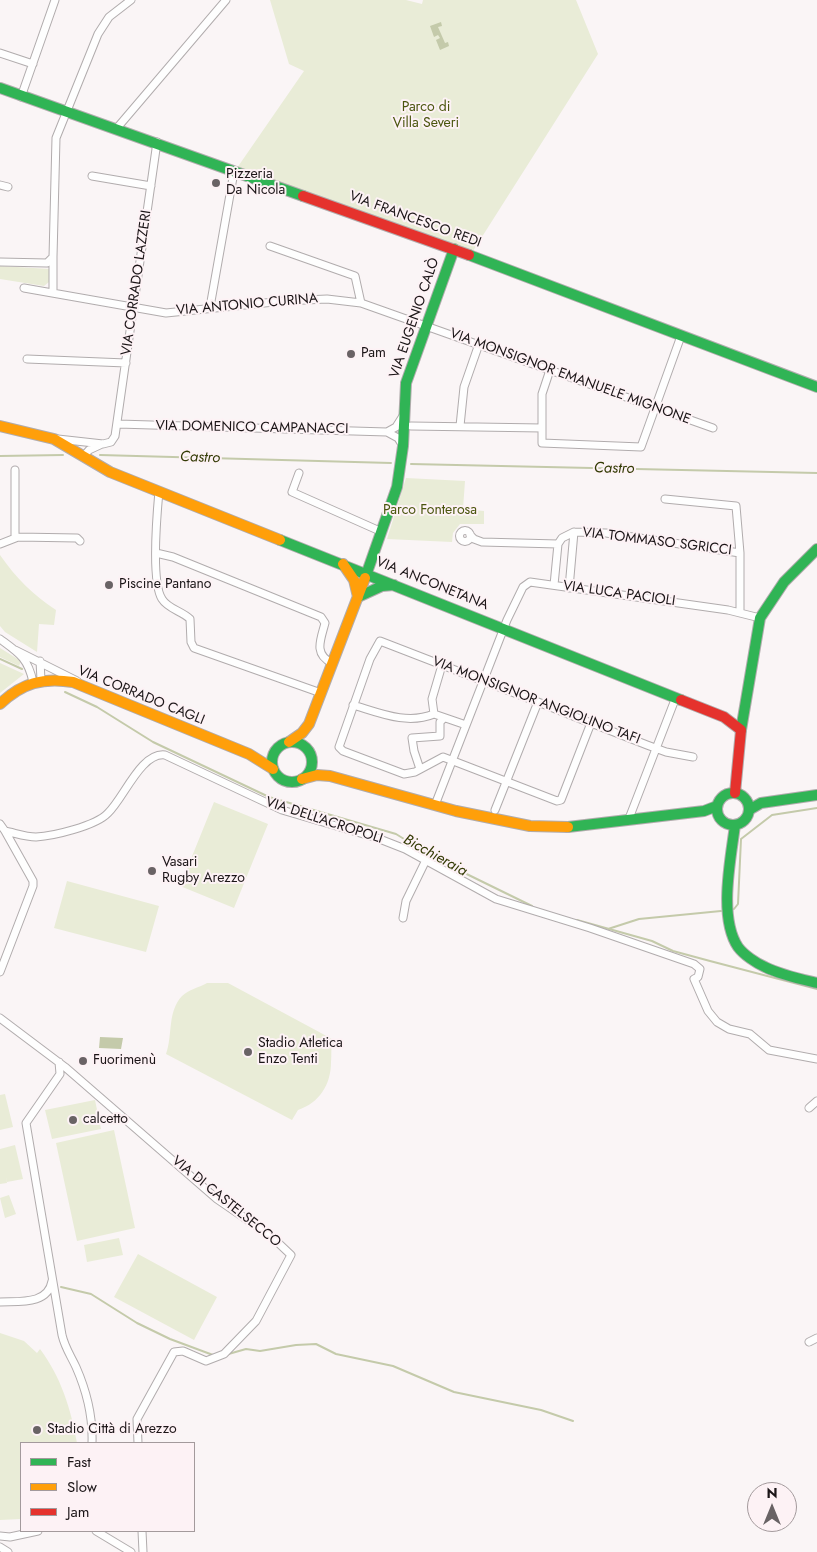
<!DOCTYPE html>
<html>
<head>
<meta charset="utf-8">
<style>
	body { margin:0 }
	#map { position:relative; width:817px; height:1552px; overflow:hidden; background:#faf5f6; font-family:Jost,sans-serif }
	canvas { display:block }
	.legend { position:absolute; left:20px; top:1442px; width:175px; height:90px; box-sizing:border-box; background:#fdf2f5; border:1px solid #a39a9c; margin:0; padding:6px 9px; list-style:none; font-size:15px; color:#1b1517 }
	.legend li { display:flex; align-items:center; gap:10px; height:25px }
	.legend b { width:25px; border:1px solid #a39a9c }
	.north { position:absolute; left:747px; top:1482px; width:50px; height:50px; box-sizing:border-box; background:#fdf2f5; border:1px solid #a39a9c; border-radius:50%; rotate:0deg; font-size:14px; font-weight:700; line-height:20px; text-align:center; color:#1b1517 }
	.north::after { content:''; display:block; margin:auto; width:18px; height:22px; background:#696365; clip-path:polygon(50% 0,100% 100%,50% 72%,0 100%) }
</style>
</head>
<body>
<div id="map">
<canvas width="817" height="1552"></canvas>
<ul class="legend">
<li><b style="height:6px;background:#30b455"></b>Fast</li>
<li><b style="height:6px;background:#ff9f0a"></b>Slow</li>
<li><b style="height:6px;background:#e5322d"></b>Jam</li>
</ul>
<div class="north">N</div>
</div>
<script>
const ctx = document.querySelector('canvas').getContext('2d');
ctx.lineJoin = 'round';
function fillPath(path, color) {
  ctx.fillStyle = color;
  ctx.fill(path, 'evenodd');
}
function strokePath(path, color, width, dash) {
  ctx.strokeStyle = color;
  ctx.lineWidth = width;
  ctx.lineCap = dash ? 'butt' : 'round';
  ctx.setLineDash(dash || []);
  ctx.stroke(path);
}
function drawText(font, color, halo, rows, align = 'center') {
  ctx.font = font + ' Jost,sans-serif';
  ctx.lineWidth = 4;
  ctx.setLineDash([]);
  ctx.textBaseline = 'middle';
  ctx.strokeStyle = halo;
  ctx.fillStyle = color;
  for (const [text, x, y, turn = 0] of rows) {
    ctx.save();
    ctx.translate(x, y);
    ctx.rotate((+turn || 0) * Math.PI / 180);
    ctx.textAlign = isNaN(turn) ? turn : align;
    if (halo) ctx.strokeText(text, 0, 0);
    ctx.fillText(text, 0, 0);
    ctx.restore();
  }
}
fillPath(new Path2D(`
	M270,0H406L422,4L423,0H576L598,54L473,251L237,168L304,71L289,64Z
	M0,266L50,269L49,282L44,286L0,279Z
	M406,478L465,481L463,509L484,511V524H460L453,533L452,542L387,539Z
	M0,555C16,578 33,595 56,610L54,625L39,624L37,652L5,632L0,626Z
	M0,648L21,661L19,666L0,657Z
	M0,663L24,674L0,693Z
	M214,802L268,824L234,908L180,886Z
	M67,881L159,906L146,952L54,928Z
	M207,983H228L334,1040C330,1049 332,1053 331,1062C331,1085 319,1103 298,1110L292,1120L166,1054C173,1035 167,1012 182,996C188,990 200,987 207,983Z
	M5,1094L13,1127L0,1130V1095Z
	M95,1100L101,1129L52,1139L45,1110Z
	M114,1130L135,1228L77,1241L56,1143Z
	M15,1145L23,1179L7,1182L6,1177L7,1183L0,1184V1149Z
	M9,1195L16,1214L5,1218L0,1198Z
	M119,1238L123,1255L87,1262L84,1245Z
	M138,1254L217,1297L194,1340L114,1297Z
	M0,1333L24,1341L37,1353L40,1349C61,1377 71,1409 77,1443H21V1519L0,1520Z`), '#e9ecd7');
fillPath(new Path2D(`
	M441,22L442,26L438,27L445,43L448,42L449,46L440,50L436,40L440,38L438,35L434,37L430,26Z
	M100,1037L123,1038L121,1049L99,1048Z`), '#c4caaa');
strokePath(new Path2D(`
	M100,455L391,463
	M0,456L63,455
	M411,464L817,473
	M0,659L22,669
	M65,692L97,707L153,742L269,797L396,834L438,860L532,906
	M734,909L738,904L741,839L772,815L817,808
	M577,920L652,941L673,951L710,961L817,989
	M608,929L639,919L721,911
	M61,1287L91,1294L137,1323L170,1339L213,1355
	M225,1355L246,1349L260,1351L296,1345L316,1344L336,1354L393,1366L454,1392L541,1410L573,1421`), '#c4caaa', 2);
const street = new Path2D(`
	M0,53L33,64
	M21,97L55,0
	M117,128L226,0
	M92,176L151,186
	M0,185L8,187
	M270,246L355,276L361,303
	M53,257V293
	M0,262L47,263L53,257L56,138L98,34L109,17L131,0
	M24,288L166,313L284,301L327,299L361,303L713,428
	M210,307L234,172
	M27,359L126,363
	M550,370L542,394V443L641,447L681,336
	M118,424L387,432L398,438L403,446
	M411,426L542,428
	M460,426L464,387L479,344
	M387,432L396,427L403,416
	M58,439L103,444L111,442L115,436L157,142
	M83,457L89,450L102,444
	M299,473L292,492L382,532
	M159,491C157,513 151,582 162,599C168,609 182,611 190,619L191,642L194,648L321,693
	M665,499L736,506L740,553V613
	M459.5 536a5.5 5.5 0 1 1 11 0a5.5 5.5 0 1 1-11 0Z
	M470,535L474,539L482,542L558,544
	M15,538V470
	M0,544L18,537L77,538L80,541
	M156,553L173,557L321,617L325,623C321,639 313,654 332,663
	M554,585L558,544L562,538L574,532L606,533L740,553
	M569,588L574,532
	M0,639C19,653 28,658 33,682
	M15,650L77,681
	M40,661L41,680
	M353,705C380,713 407,725 434,714L432,699L442,665
	M434,714L466,725
	M591,723L561,800L557,801L443,757L415,772L404,774L343,751L339,747L370,659L380,641L530,699L538,702L583,720L591,723L647,745L666,752L693,757
	M420,769L414,751L412,738L440,736V722L444,718
	M435,805L507,620L523,587L530,582L728,610L760,618
	M495,810L538,702
	M628,821L676,697
	M0,824L5,831C15,833 26,837 36,837C53,836 96,826 108,813C124,798 141,752 165,755L282,810L377,838L405,849L496,899L590,928L694,964L700,969L698,977L694,979L708,1011L717,1022L729,1029L750,1034L769,1050L817,1059
	M403,918L406,901L426,860
	M0,972L33,886V881L5,831
	M0,1018L65,1067L217,1199L271,1236L291,1255L256,1321L224,1354L206,1361L183,1351L174,1352L137,1419L138,1443
	M59,1062L60,1074L26,1123L62,1335C65,1348 71,1356 76,1367C87,1392 93,1416 92,1443
	M809,1108L817,1101
	M0,1302C19,1301 48,1305 52,1281
	M809,1342L817,1338
	M96,1531L131,1552
	M142,1531L143,1552
	M0,1536L10,1537L38,1531
	M0,1547L8,1552`);
const fast = new Path2D(`
	M0,88L303,196
	M469,255L817,387
	M280,540L681,700
	M365,578L397,487L403,446L406,383L454,249
	M358,597L382,586L394,585
	M741,730L760,618L784,582L817,549
	M272 762a20 20 0 1 1 40 0a20 20 0 1 1-40 0Z
	M717 809a16 16 0 1 1 32 0a16 16 0 1 1-32 0Z
	M749,810L761,803L817,795
	M735,825C731,858 718,917 738,947C744,955 756,963 765,967C781,975 800,979 817,983
	M568,827L704,811L717,806`);
const slow = new Path2D(`
	M0,426L54,439L110,472L280,540
	M343,564L354,580L358,597
	M0,704C22,683 43,677 73,682L249,754L273,769
	M289,742L302,733L309,724L365,578
	M302,779L317,775L330,776L456,811L530,826L568,827`);
const jam = new Path2D(`
	M303,196L469,255
	M681,700L724,717L741,730L735,793`);
strokePath(street, '#b1acad', 9);
strokePath(fast, '#b1acad', 12);
strokePath(slow, '#b1acad', 12);
strokePath(jam, '#b1acad', 12);
strokePath(street, '#fefefe', 7);
strokePath(fast, '#30b455', 10);
strokePath(slow, '#ff9f0a', 10);
strokePath(jam, '#e5322d', 10);
for (const [x, y, r, color] of [
	[216,183,5,"#696365"],
	[351,354,5,"#696365"],
	[109,585,5,"#696365"],
	[152,871,5,"#696365"],
	[248,1052,5,"#696365"],
	[83,1061,5,"#696365"],
	[73,1120,5,"#696365"],
	[37,1430,5,"#696365"]
]) {
  const dot = new Path2D();
  dot.arc(x, y, r, 0, 2 * Math.PI);
  ctx.fillStyle = color;
  ctx.fill(dot);
  strokePath(dot, '#fdf2f5', 2);
}
drawText('14px', '#4a550d', '#fdf2f5', [
	["Parco di",426,108],
	["Villa Severi",426,124],
	["Parco Fonterosa",430,511]
]);
drawText('14px', '#1b1517', '#fdf2f5', [
	["Pizzeria",226,175],
	["Da Nicola",226,191],
	["Pam",361,354],
	["Piscine Pantano",119,585],
	["Vasari",162,863],
	["Rugby Arezzo",162,879],
	["Stadio Atletica",258,1044],
	["Enzo Tenti",258,1060],
	["Fuorimenù",93,1061],
	["calcetto",83,1120],
	["Stadio Città di Arezzo",47,1430]
], 'left');
drawText('14px', '#1b1517', '#fdf2f5', [
	["VIA FRANCESCO REDI",415,220,20],
	["VIA CORRADO LAZZERI",137,283,-82],
	["VIA ANTONIO CURINA",247,305,-5],
	["VIA EUGENIO CALÒ",415,318,-71],
	["VIA MONSIGNOR EMANUELE MIGNONE",570,377,20],
	["VIA DOMENICO CAMPANACCI",252,428,1],
	["VIA TOMMASO SGRICCI",657,542,7],
	["VIA ANCONETANA",432,584,22],
	["VIA LUCA PACIOLI",619,594,8],
	["VIA CORRADO CAGLI",141,696,22],
	["VIA MONSIGNOR ANGIOLINO TAFI",536,701,21],
	["VIA DELL'ACROPOLI",324,821,18],
	["VIA DI CASTELSECCO",226,1202,39]
]);
drawText('italic 15px', '#323a04', '#fdf2f5', [
	["Castro",200,458,2],
	["Castro",614,469,1],
	["Bicchieraia",435,856,29]
]);
</script>
</body>
</html>
